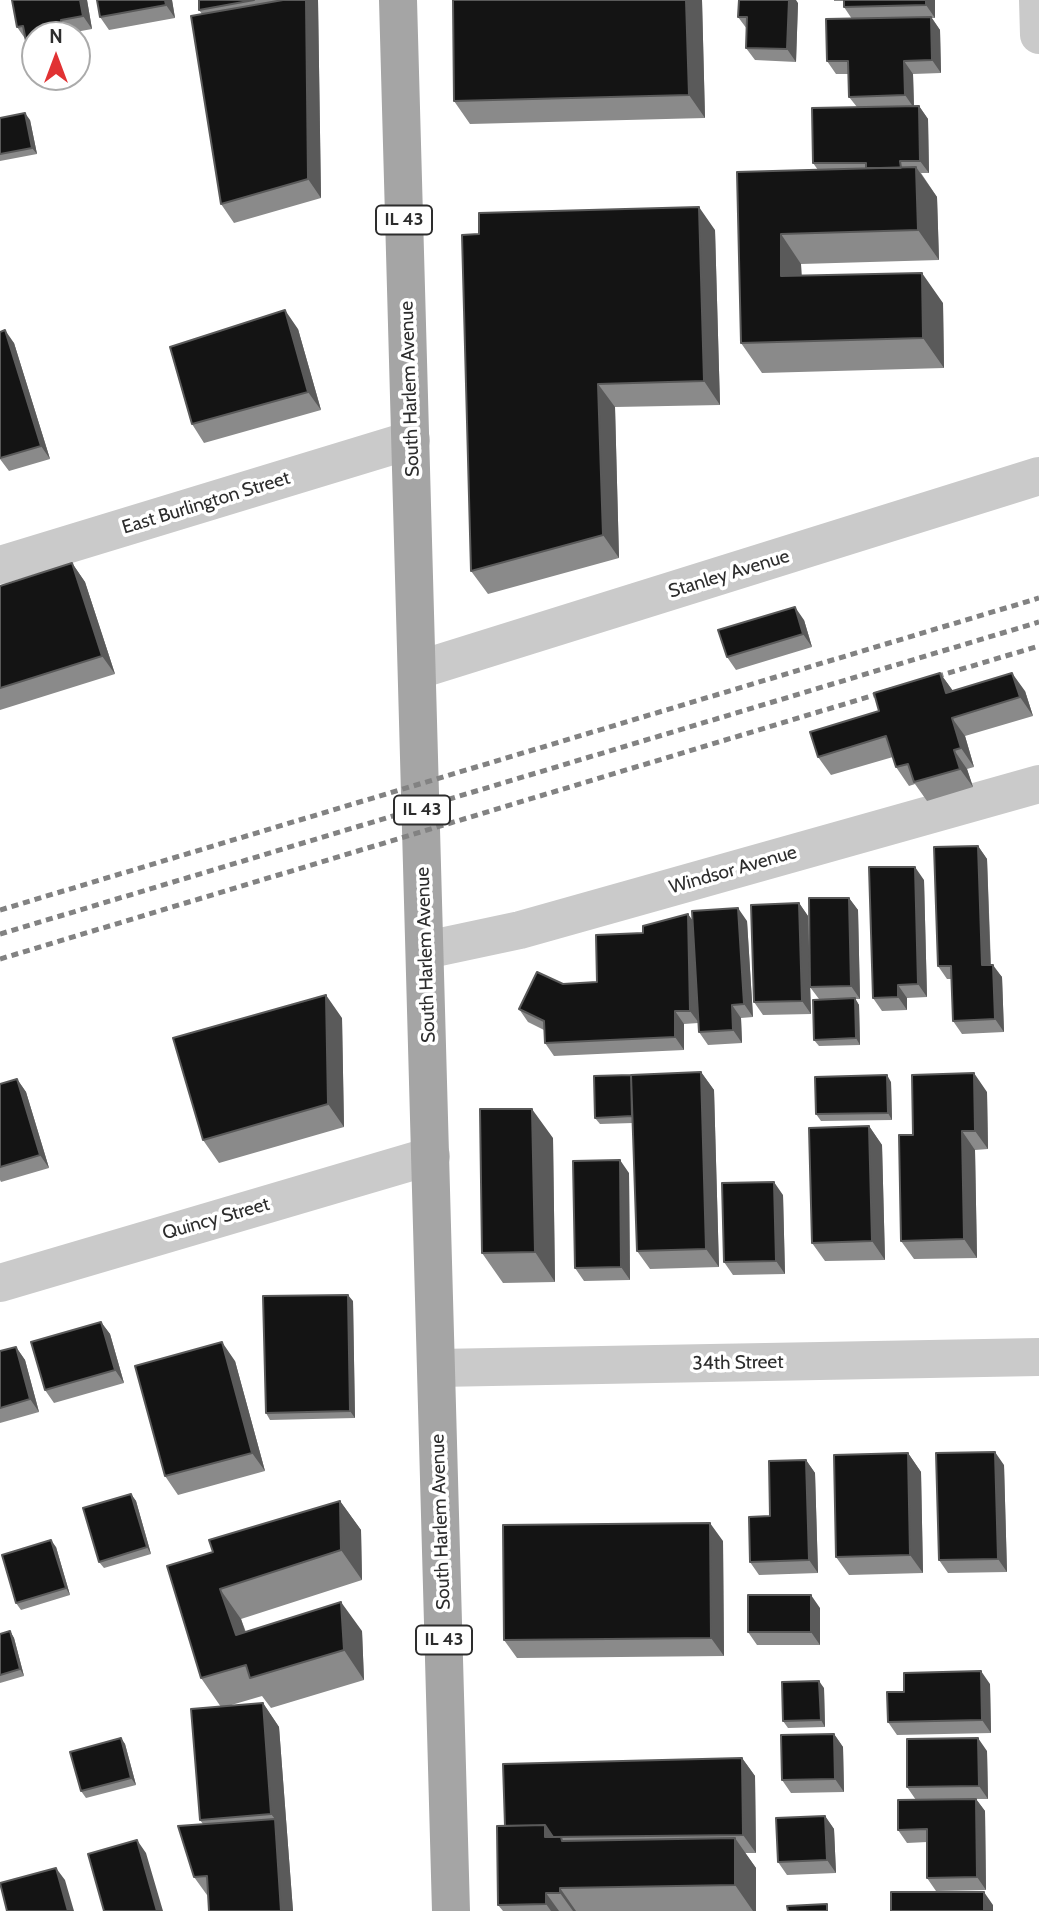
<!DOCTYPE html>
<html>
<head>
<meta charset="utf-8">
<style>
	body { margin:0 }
	#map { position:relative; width:1039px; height:1911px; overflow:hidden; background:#fff; font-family:Cabin,sans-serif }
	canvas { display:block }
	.north { position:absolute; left:21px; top:21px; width:70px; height:70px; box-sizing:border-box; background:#fff; border:2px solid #ababab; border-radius:50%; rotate:0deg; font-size:19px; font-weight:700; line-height:28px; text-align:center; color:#2d2d2d }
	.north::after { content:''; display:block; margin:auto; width:24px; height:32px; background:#e13233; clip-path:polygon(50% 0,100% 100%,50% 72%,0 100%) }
</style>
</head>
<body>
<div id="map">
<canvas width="1039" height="1911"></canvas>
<div class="north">N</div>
</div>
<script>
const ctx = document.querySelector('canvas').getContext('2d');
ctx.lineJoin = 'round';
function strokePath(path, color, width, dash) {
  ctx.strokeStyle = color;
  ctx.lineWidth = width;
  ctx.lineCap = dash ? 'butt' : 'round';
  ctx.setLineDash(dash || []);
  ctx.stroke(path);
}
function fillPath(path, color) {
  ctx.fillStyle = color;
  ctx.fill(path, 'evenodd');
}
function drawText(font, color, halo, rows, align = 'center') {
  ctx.font = font + ' Cabin,sans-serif';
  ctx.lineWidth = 7;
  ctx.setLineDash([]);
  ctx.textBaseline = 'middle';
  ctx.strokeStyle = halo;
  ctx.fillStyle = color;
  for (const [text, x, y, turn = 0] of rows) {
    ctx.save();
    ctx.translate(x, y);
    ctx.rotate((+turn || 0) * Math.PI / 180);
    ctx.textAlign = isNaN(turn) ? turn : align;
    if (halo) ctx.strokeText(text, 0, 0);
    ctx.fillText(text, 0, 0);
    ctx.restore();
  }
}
strokePath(new Path2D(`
	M1038,0L1039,35
	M0,565L411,440
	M418,670L1039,476
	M426,950L520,930L1039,784
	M0,1283L431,1156
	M437,1368L1039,1357`), '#cacaca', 38);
strokePath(new Path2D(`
	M398,0L451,1911`), '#a5a5a5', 38);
strokePath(new Path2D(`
	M925,680L1039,646
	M0,910L1039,598
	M0,934L1039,622
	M0,959L891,690`), '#828282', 5, [7, 5]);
fillPath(new Path2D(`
	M87,0L92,29L70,33V35H35V76L32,71L26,40L17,27Z
	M172,0L175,18L109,30L100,17Z
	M199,0H318L321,198L234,223L221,204L202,14L199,10Z
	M702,0L705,118L470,124L454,101Z
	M834,0H935V18H932L940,30L941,73L913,74L914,106H919L928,119L929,173H921L937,197L939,260L801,264L802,276L943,303L944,368L762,373L741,343L737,172L818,170L813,163L857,107L849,97V74H836L827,61L852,19L844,7V1H834Z
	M798,3L796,62L755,60L746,48L747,29L738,17Z
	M77,73L78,78L41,84L36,77H77Z
	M0,118L30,120L37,154L0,161Z
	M715,230L720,405L615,407L619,558L488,594L471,571L462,235Z
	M298,329L321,410L204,443L192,424Z
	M0,332L14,343L50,459L9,471L0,459Z
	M72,563L85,582L115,674L0,710V586Z
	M804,620L812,647L736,670L727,657Z
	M940,673L953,691H1025L1033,716L965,736L974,767L967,769L973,787L927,801L915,784L909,786L896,767L893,757L831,775L818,757L879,711Z
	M978,846L987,859L991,965L1002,977L1004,1032L962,1034L953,1021L951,979H947L938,966Z
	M924,880L927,997L907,998V1010L882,1011L873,998Z
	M849,898L858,910L860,999H855L859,1005L860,1045L819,1046L814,1040L819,999L810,987L811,1014L763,1015L754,1002L799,903L808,916L810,977Z
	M688,914L692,920L747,921L753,1017L741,1018L742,1043L708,1045L699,1032L698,1023L684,1024V1050L554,1056L545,1043L544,1030L528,1022L519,1009L563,984L597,982L643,933Z
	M342,1018L344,1127L219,1163L203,1140Z
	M701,1072L714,1090L719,1267L650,1269L637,1251L633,1123L600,1124L595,1118Z
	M17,1079L26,1092L49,1168L1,1182L0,1180V1084Z
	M891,1082L892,1120L821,1121L816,1114Z
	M987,1092L988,1149L975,1150L977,1258L914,1259L901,1241L913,1135Z
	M869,1126L882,1145L885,1260L825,1261L812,1243Z
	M553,1138L555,1282L503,1283L482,1253Z
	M629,1173L630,1280L584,1281L575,1268Z
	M783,1195L785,1274L733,1275L724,1262Z
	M353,1301L355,1418L270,1420L266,1413Z
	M101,1322L110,1334L124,1383L54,1403L45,1390Z
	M16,1347L25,1360L39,1412L0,1423V1351Z
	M235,1361L265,1471L178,1495L165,1476Z
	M908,1453L921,1472L923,1573L849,1575L836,1557Z
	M806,1460L815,1473L818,1573L759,1575L750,1562L770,1516Z
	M1004,1465L1007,1572L948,1573L939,1560Z
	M131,1494L136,1501L151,1554L104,1568L99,1562Z
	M340,1501L361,1530L362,1580L241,1619L246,1632L362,1631L364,1680L271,1708L262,1696L228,1706L263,1703L279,1727L293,1911L207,1895L194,1877L203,1824L200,1820L221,1707L201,1678L213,1552Z
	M723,1541L724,1656L517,1658L504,1640Z
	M56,1547L70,1595L21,1610L16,1603Z
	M820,1608V1645H757L748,1632Z
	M10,1631L14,1638L24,1676L0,1683V1634Z
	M990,1684L991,1733L897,1735L888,1722Z
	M824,1688L825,1727L788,1728L783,1721Z
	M834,1734L843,1747L844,1792L791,1793L782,1780Z
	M121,1738L125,1744L136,1785L86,1798L81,1791Z
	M987,1751L988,1799H976L985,1811L986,1890L936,1891L927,1878V1842L907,1843L898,1830L916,1800L907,1787Z
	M742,1758L755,1776L756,1853H745L756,1868V1911H503L498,1905L505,1826Z
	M825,1816L834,1829L836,1873L787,1875L778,1862Z`), '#8a8a8a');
fillPath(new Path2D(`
	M80,0H87L92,29L83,16Z
	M165,0H172L175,18L166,5Z
	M306,0H318L321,198L308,179Z
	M686,0H702L705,118L689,95Z
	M789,0H796L798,3L796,62L787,49Z
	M926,0H935V18L926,5Z
	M931,17L940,30L941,73L932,60Z
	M61,20L70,33V35H63Z
	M904,61L913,74L914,108L905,95Z
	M919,106L928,119L929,173L920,161Z
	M25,113L30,120L37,154L32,148Z
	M916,167L937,197L939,260L918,230Z
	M699,207L715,230L720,405L704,381Z
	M781,234L801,264L802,306L781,276Z
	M922,273L943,303L944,368L923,338Z
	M285,310L298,329L321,410L308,392Z
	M5,330L14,343L50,459L41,446Z
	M598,384L615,407L619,558L603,535Z
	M72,563L85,582L115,674L102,656Z
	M795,607L804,620L812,647L803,634Z
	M940,673L953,691L946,693Z
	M1012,673L1025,691L1033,716L1020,697Z
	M952,718L965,736L974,767L961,748Z
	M954,750L967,769L973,787L960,769Z
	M978,846L987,859L991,978L982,965Z
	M915,867L924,880L927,997L918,984Z
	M849,898L858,910L860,999L851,986Z
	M799,903L808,916L811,1014L802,1001Z
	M738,908L747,921L753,1017L744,1004Z
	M688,914L697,927L699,1023L690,1011Z
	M993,965L1002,977L1004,1032L995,1019Z
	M898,985L907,998V1010L898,997Z
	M326,995L342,1018L344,1127L328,1104Z
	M855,998L859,1005L860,1045L856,1038Z
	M732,1005L741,1018L742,1043L733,1030Z
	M675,1011L684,1024V1050L675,1037Z
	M701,1072L714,1090L719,1267L706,1249Z
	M974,1073L987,1092L988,1149L975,1131Z
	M887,1075L891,1082L892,1120L888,1113Z
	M17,1079L26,1092L49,1168L40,1155Z
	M532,1109L553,1138L555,1282L535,1252Z
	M869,1126L882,1145L885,1260L872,1241Z
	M962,1131L975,1150L977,1258L964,1239Z
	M620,1160L629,1173L630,1280L621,1267Z
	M774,1182L783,1195L785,1274L776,1261Z
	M348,1295L353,1301L355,1418L350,1411Z
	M101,1322L110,1334L124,1383L115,1370Z
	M222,1342L235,1361L265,1471L252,1453Z
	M16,1347L25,1360L39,1412L30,1399Z
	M995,1452L1004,1465L1007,1572L998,1559Z
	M908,1453L921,1472L923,1573L910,1555Z
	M806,1460L815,1473L818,1573L809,1560Z
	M131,1494L136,1501L151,1554L147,1547Z
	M340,1501L361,1530L362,1580L341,1550Z
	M710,1523L723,1541L724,1656L711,1638Z
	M51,1540L56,1547L70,1595L66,1588Z
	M220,1589L241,1619L256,1665L236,1635Z
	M811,1595L820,1608V1645L811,1632Z
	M341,1602L362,1631L364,1680L344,1650Z
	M10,1631L14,1638L24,1676L20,1669Z
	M981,1671L990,1684L991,1733L982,1720Z
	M819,1681L824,1688L825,1727L821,1720Z
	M263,1703L279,1727L293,1911H281L275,1819L271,1814Z
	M834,1734L843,1747L844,1792L835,1779Z
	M121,1738L125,1744L136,1785L131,1778Z
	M978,1738L987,1751L988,1799L979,1786Z
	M742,1758L755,1776L756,1853L743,1835Z
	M976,1799L985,1811L986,1890L977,1877Z
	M825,1816L834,1829L836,1873L827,1860Z
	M545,1825L566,1855L545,1837Z
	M735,1838L756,1868V1911H753L735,1885Z
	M137,1840L146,1853L163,1911H157Z
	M56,1868L65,1880L74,1911H68Z
	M560,1888L576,1911H573L560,1893Z
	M984,1892L993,1905V1911H984Z
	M546,1893L559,1911H551L546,1904Z`), '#5a5a5a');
const building = new Path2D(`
	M12,0H80L83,16L61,20L63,35H35V71H32L23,26L17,27Z
	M97,0H165L166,5L100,17Z
	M199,0H254L199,10Z
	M283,0H306L308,179L221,204L191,16Z
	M453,0H686L689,95L454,101Z
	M739,0H789L787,49L746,48L747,17H738Z
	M844,0H926V5L844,7Z
	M931,17L932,60L904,61L905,95L849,97L848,61H827L826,19Z
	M919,106L920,161H900L901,168H866V163H813L812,108Z
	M25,113L32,148L0,154V118Z
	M916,167L918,230L781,234V276L922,273L923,338L741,343L737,172Z
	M699,207L704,381L598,384L603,535L471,571L462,235L479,234V213Z
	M285,310L308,392L192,424L170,347Z
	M5,330L41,446L0,458V332Z
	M72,563L102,656L0,688V586Z
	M795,607L803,634L727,657L718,630Z
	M940,673L946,693L1012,673L1020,697L952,718L961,748L954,750L960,769L914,782L908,764L896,767L886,736L818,757L810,732L879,711L874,693Z
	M978,846L982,965H993L995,1019L953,1021L951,966H938L934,847Z
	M869,867H915L918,984L898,985V997L873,998Z
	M809,898H849L851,986L810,987Z
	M799,903L802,1001L754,1002L751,905Z
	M738,908L744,1004L732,1005L733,1030L699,1032L692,911Z
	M688,914L690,1011H675V1037L545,1043L544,1021L519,1009L537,972L563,984L597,982L596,935L643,933V926Z
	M326,995L328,1104L203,1140L173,1038Z
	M855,998L856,1038L814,1040L813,1000Z
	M701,1072L706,1249L637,1251L631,1075Z
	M974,1073L975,1131H962L964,1239L901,1241L899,1135H913L912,1075Z
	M631,1075L632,1116L595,1118L594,1076Z
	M887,1075L888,1113L816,1114L815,1077Z
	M17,1079L40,1155L0,1167V1084Z
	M480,1109H532L535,1252L482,1253Z
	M869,1126L872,1241L812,1243L809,1128Z
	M620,1160L621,1267L575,1268L573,1161Z
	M774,1182L776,1261L724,1262L722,1183Z
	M348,1295L350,1411L266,1413L263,1296Z
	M101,1322L115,1370L45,1390L31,1342Z
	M222,1342L252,1453L165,1476L135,1366Z
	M16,1347L30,1399L0,1408V1351Z
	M995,1452L998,1559L939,1560L936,1453Z
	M908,1453L910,1555L836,1557L834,1455Z
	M806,1460L809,1560L750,1562L749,1517L770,1516L769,1461Z
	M131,1494L147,1547L99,1562L83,1508Z
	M340,1501L341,1550L220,1589L236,1635L341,1602L344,1650L250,1678L246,1665L201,1678L167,1566L213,1552L209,1540Z
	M710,1523L711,1638L504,1640L503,1525Z
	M51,1540L66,1588L16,1603L2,1555Z
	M748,1595H811V1632H748Z
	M10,1631L20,1669L0,1675V1634Z
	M981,1671L982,1720L888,1722L887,1692H904V1673Z
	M819,1681L821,1720L783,1721L782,1682Z
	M263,1703L271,1814L200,1820L191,1709Z
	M834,1734L835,1779L782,1780L781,1735Z
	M121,1738L131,1778L81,1791L70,1752Z
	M978,1738L979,1786L907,1787V1739Z
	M742,1758L743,1835L553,1837L545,1825L505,1826L503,1764Z
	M976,1799L977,1877L927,1878V1829L898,1830V1800Z
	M825,1816L827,1860L778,1862L776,1818Z
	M275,1819L281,1911H209L207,1876L194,1877L178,1826Z
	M545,1825V1837H561L562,1841L735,1838V1885L560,1888V1893H546V1904L498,1905L497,1826Z
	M137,1840L157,1911H104L88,1854Z
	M56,1868L68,1911H7L0,1883Z
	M891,1892H984V1911H891Z
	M827,1904V1911H788L787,1906Z`);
fillPath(building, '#141414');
strokePath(building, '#5a5a5a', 2);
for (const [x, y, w] of [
	[404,220,56],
	[422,810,56],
	[444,1640,56]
]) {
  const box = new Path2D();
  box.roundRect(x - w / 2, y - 14.5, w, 29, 5);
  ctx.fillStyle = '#fff';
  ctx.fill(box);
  strokePath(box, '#2d2d2d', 2);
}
drawText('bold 18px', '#2d2d2d', null, [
	["IL 43",404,220],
	["IL 43",422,810],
	["IL 43",444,1640]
]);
drawText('19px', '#2d2d2d', '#fff', [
	["South Harlem Avenue",410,389,-92],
	["East Burlington Street",206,503,-17],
	["Stanley Avenue",729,574,-17],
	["Windsor Avenue",733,870,-16],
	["South Harlem Avenue",426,955,-92],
	["Quincy Street",216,1219,-16],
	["34th Street",738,1363,-1],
	["South Harlem Avenue",441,1522,-92]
]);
</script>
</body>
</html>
